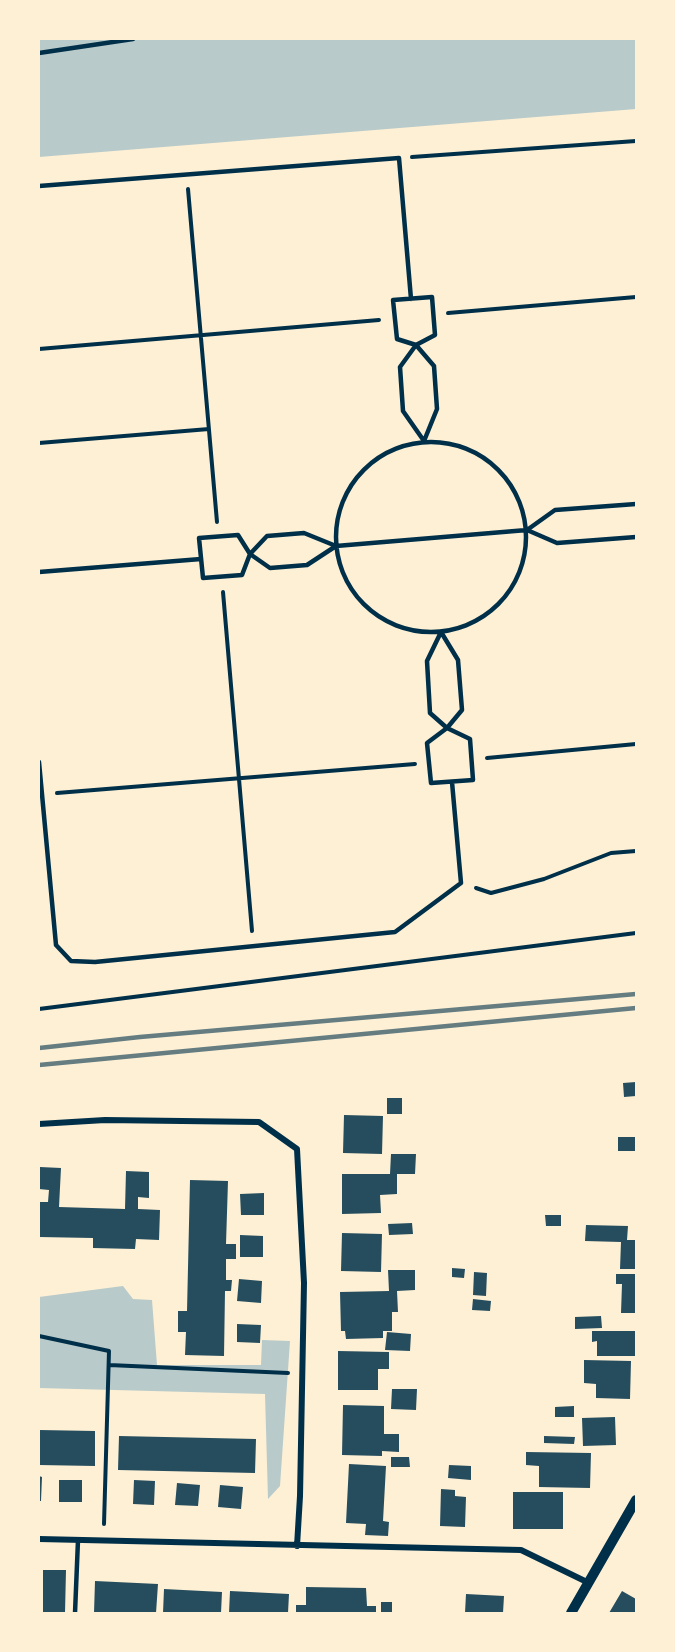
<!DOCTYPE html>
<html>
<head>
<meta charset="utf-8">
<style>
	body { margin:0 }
	#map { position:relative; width:675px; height:1652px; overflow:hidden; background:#fdf0d5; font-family:Jost,sans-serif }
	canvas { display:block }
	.frame { position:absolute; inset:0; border:40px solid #fdf0d5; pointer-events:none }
</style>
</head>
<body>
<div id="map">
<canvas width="675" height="1652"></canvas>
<div class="frame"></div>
</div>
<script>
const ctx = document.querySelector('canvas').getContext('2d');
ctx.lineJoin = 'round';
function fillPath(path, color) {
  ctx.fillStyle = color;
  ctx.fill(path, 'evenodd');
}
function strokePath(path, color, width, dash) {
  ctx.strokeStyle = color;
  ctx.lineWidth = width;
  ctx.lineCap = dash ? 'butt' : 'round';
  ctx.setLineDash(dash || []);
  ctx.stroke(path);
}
fillPath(new Path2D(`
	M39,39H636V109L39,157Z
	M123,1286L133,1299L152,1300L157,1365H261L262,1340L290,1341L280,1486L268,1499L265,1394L39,1388V1297Z`), '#b9caca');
fillPath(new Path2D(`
	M636,1082V1096L624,1097L623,1083Z
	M387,1098H402V1114H387Z
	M344,1115L383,1116L382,1154L343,1153Z
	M618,1137H636V1151H618Z
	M391,1154H416L415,1174H397V1194L380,1195L381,1213L342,1214V1174H390Z
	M40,1167L61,1168L59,1207L125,1209L126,1171L149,1172V1198L138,1197V1209L160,1210L159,1240L136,1239L135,1249L93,1248V1238L39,1237V1202H48L49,1190L39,1189Z
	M190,1180L228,1181L226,1244H236V1259H226V1280H232L231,1291H225L224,1356L185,1355L186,1332H178V1311H187Z
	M264,1193V1215H241L240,1194Z
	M545,1215H561V1226H546Z
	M412,1223L413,1234L389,1235L388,1224Z
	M586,1225L628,1226L627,1240H636V1269H620L621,1242L585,1241Z
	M342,1233L382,1234L381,1272L341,1271Z
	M240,1235L263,1236V1257H240Z
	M452,1268L465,1269L464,1278L452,1277Z
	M388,1270H415V1290L397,1291L398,1312H392V1331H383V1338L346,1339L345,1331H341L340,1292L389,1291Z
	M474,1272L487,1273L486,1296L473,1295Z
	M616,1274H636V1313H621L622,1284H616Z
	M239,1279L262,1281L261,1303L237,1301Z
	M473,1299L491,1301L490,1311L472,1310Z
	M601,1316L602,1328L575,1329V1317Z
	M237,1324L261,1325L260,1343L237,1342Z
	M592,1331H636V1356H597V1341L592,1342Z
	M387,1332L411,1334L410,1351L385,1350Z
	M338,1351L389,1352V1369H378V1390H338Z
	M584,1360L631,1361L630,1399L596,1398V1384L584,1383Z
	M392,1389H417L416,1410L391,1409Z
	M343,1405L384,1406V1434H399V1452L382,1451V1456L342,1455Z
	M574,1406V1417H555V1407Z
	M615,1417L616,1445L583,1446L582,1418Z
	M39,1430L95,1431V1466L39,1465Z
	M119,1436L256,1439L255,1473L118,1470Z
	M544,1436L575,1437L574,1444L544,1443Z
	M526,1452L591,1453L590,1488L539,1487V1466L526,1465Z
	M391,1457H409L410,1467H391Z
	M349,1464L386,1466L383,1521L389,1522L388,1536L365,1535L366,1524L346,1523Z
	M449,1465L471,1466V1480L448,1478Z
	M39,1476L42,1477L41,1501H39Z
	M59,1480H82V1502H59Z
	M134,1480L155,1481L154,1505L133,1504Z
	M177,1483L200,1485L198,1506L175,1505Z
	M220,1485L243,1487L241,1509L218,1507Z
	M441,1489L455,1490V1496L466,1497L465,1527L440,1526Z
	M513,1492H563V1529H513Z
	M43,1570H66L65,1613H43Z
	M95,1581L158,1584L156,1613H94Z
	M306,1587L366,1588L367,1606H376V1613H296V1605H306Z
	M164,1589L222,1592L221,1613H163Z
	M230,1591L289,1594L288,1613H229Z
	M622,1591L636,1599V1613H609Z
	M466,1594L504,1596L503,1613H465Z
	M381,1602H392V1613H381Z`), '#264d5e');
strokePath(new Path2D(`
	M412,157L636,141
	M188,189L217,522
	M448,313L636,297
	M39,349L379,320
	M39,443L209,429
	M223,592L252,931
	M487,758L636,744
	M57,793L415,764
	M476,888L491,893L544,879L611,853L636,851
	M39,1009L636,933
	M39,1336L109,1351L104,1524
	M109,1365L288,1373`), '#003049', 4);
strokePath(new Path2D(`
	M39,53L133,39
	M39,186L399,158L411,299
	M432,297L435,335L416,345L397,339L393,300Z
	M416,345L434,366L437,409L424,441L403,411L400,367Z
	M336 537a95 95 0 1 1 190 0a95 95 0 1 1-190 0Z
	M527,530L555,510L636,504
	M238,535L250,554L242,575L203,578L199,538Z
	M336,546L307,565L270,568L250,554L267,536L304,533L336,546L527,530L557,543L636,537
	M39,572L201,559
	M441,632L458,660L462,710L447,728L430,713L427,661Z
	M447,728L470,739L473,780L431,783L427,743Z
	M39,762L56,945L71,961L95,962L395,932L461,883L452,782
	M75,1613L78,1540`), '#003049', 4.5);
strokePath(new Path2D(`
	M39,1124L105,1120L259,1122L297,1149L304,1283L300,1496L297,1546
	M39,1539L521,1550L589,1583`), '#003049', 6);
strokePath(new Path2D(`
	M571,1613L636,1500`), '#003049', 10);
strokePath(new Path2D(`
	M39,1048L140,1037L636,994
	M39,1065L636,1008`), '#657d81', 4.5);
</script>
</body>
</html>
